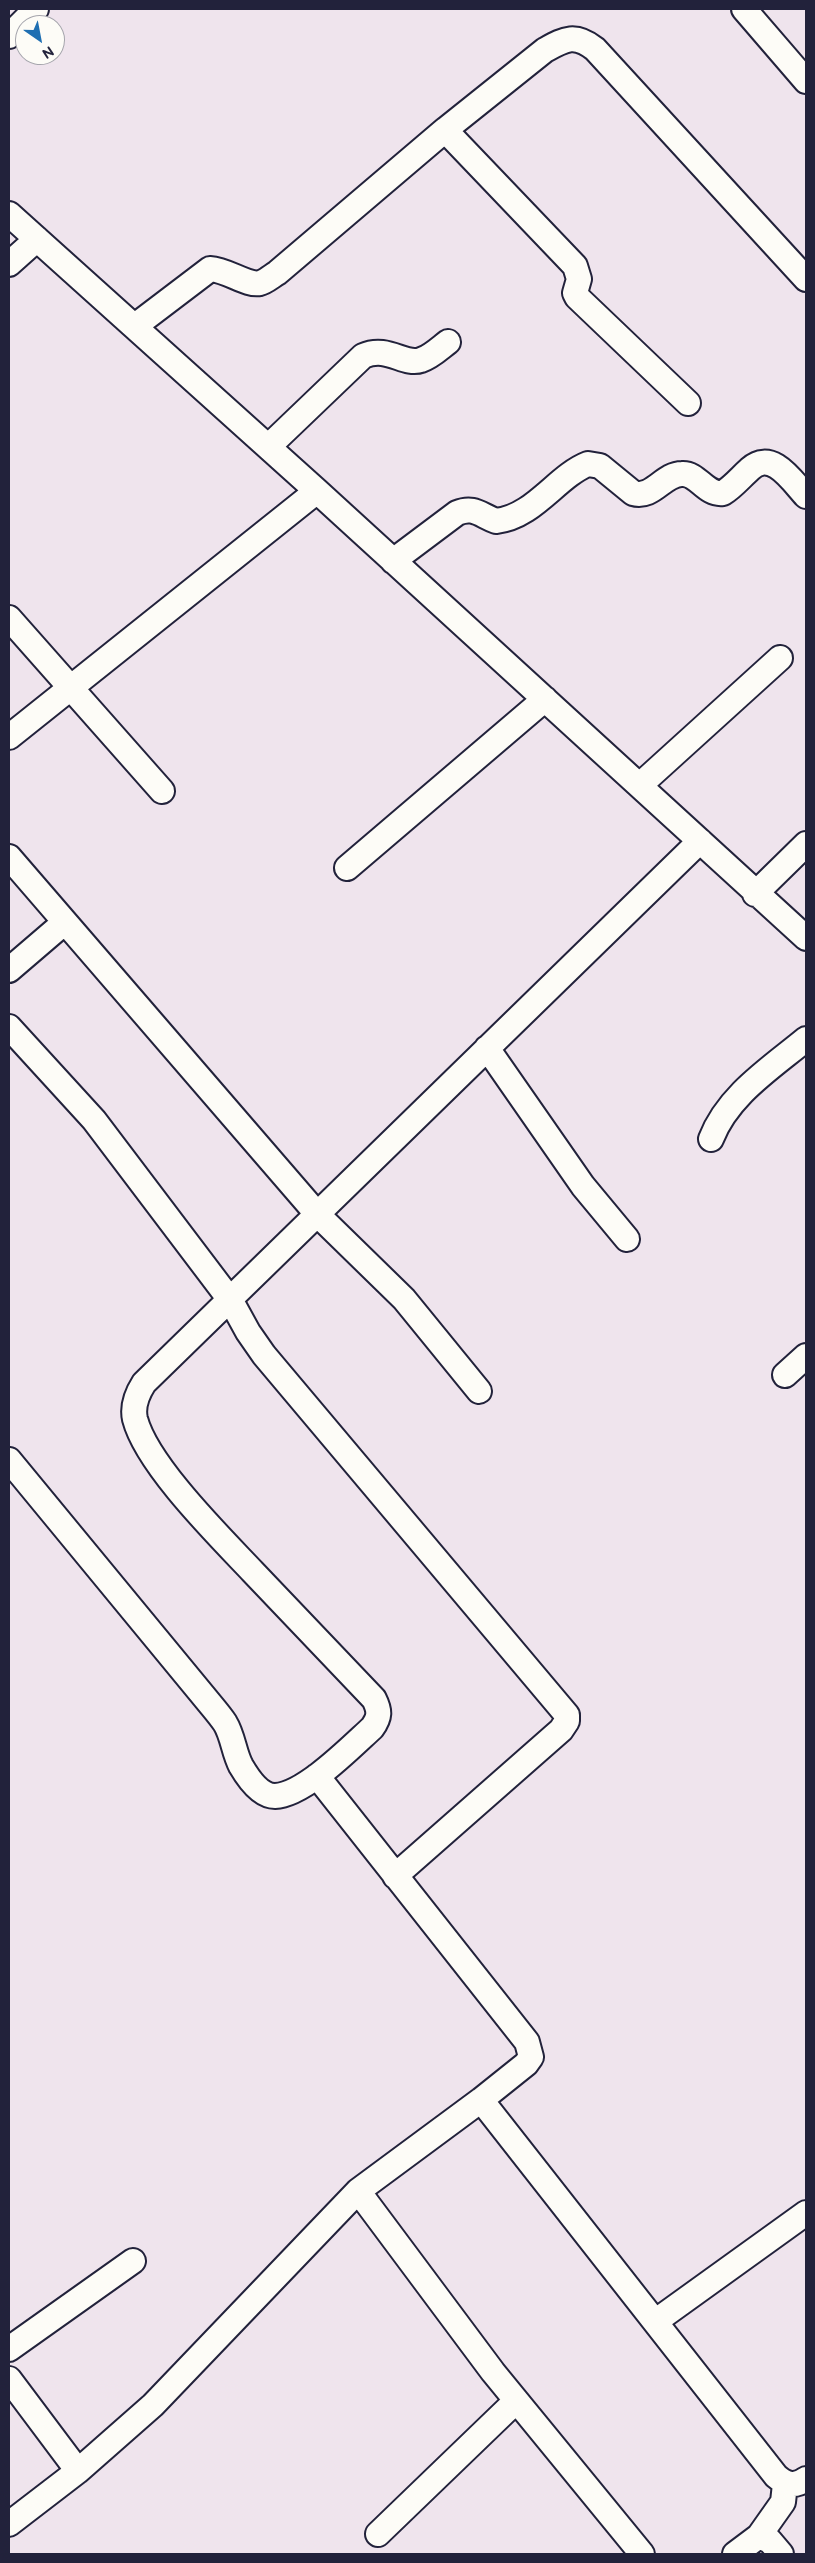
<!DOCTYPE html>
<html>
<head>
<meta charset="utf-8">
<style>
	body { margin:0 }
	#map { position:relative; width:815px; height:2563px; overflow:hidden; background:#efe4ed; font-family:"Balsamiq Sans",sans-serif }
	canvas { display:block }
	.frame { position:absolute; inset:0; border:10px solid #22223b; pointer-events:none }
	.north { position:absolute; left:15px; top:15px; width:50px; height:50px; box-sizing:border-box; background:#fdfcf7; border:1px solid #a5a5ac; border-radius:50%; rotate:147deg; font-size:14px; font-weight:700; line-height:20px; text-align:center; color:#22223b }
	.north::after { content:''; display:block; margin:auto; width:18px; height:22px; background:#1f6fb2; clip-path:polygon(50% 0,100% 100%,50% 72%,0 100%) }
</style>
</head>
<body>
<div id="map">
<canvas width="815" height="2563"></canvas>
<div class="frame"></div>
<div class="north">N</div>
</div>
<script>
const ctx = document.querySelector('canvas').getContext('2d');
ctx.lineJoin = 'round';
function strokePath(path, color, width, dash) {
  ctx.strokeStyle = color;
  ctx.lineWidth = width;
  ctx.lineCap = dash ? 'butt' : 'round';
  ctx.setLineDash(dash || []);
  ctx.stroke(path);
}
const minor = new Path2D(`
	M744,9L806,81
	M9,36L36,9
	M445,130L575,266L579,279L575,293L577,297L688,403
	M9,214L317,491L806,938
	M9,264L37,239
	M135,326L210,269C228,270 247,286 260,283C265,282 272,276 277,273L445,130L545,50C565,39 575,33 595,49L806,279
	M268,447L363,356C388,345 404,366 421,360C431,357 440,348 448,342
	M393,561L457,513C474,506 480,515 496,521C534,517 557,476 588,464L600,466L633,493C653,499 663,474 682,474C698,473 705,495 723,493C733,487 741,477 750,469C772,449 792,481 806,496
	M9,618L162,791
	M9,737L317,491
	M640,785L780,658
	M9,857L318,1215L404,1299L479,1391
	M347,868L545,699
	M755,894L806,844
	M9,970L65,922
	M9,1027L94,1120L231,1301L248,1332L264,1355L567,1715V1721L561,1730L395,1876
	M487,1048L583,1186L627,1239
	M711,1139C728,1095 771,1068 806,1039
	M785,1375L806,1356
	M9,1460L211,1705C216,1711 221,1717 225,1723C233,1736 234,1753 241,1766C248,1778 260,1796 275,1796C304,1795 350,1748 372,1728C380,1717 380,1711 374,1699C333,1656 293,1614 253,1572C219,1536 147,1465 135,1419C132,1406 137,1394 144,1383L700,841
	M481,2100L776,2476C786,2485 795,2487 806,2479
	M358,2191L493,2372L642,2554
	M656,2321L806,2213
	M9,2349L133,2261
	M9,2379L78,2471
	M9,2524L78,2471L153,2405L358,2191L481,2100L526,2064L531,2057L527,2042L317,1776
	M378,2534L516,2401
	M759,2536L783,2502L785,2484
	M735,2554L759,2536L770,2541L781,2554`);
strokePath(minor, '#22223b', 28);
strokePath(minor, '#fdfcf7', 24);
</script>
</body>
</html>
